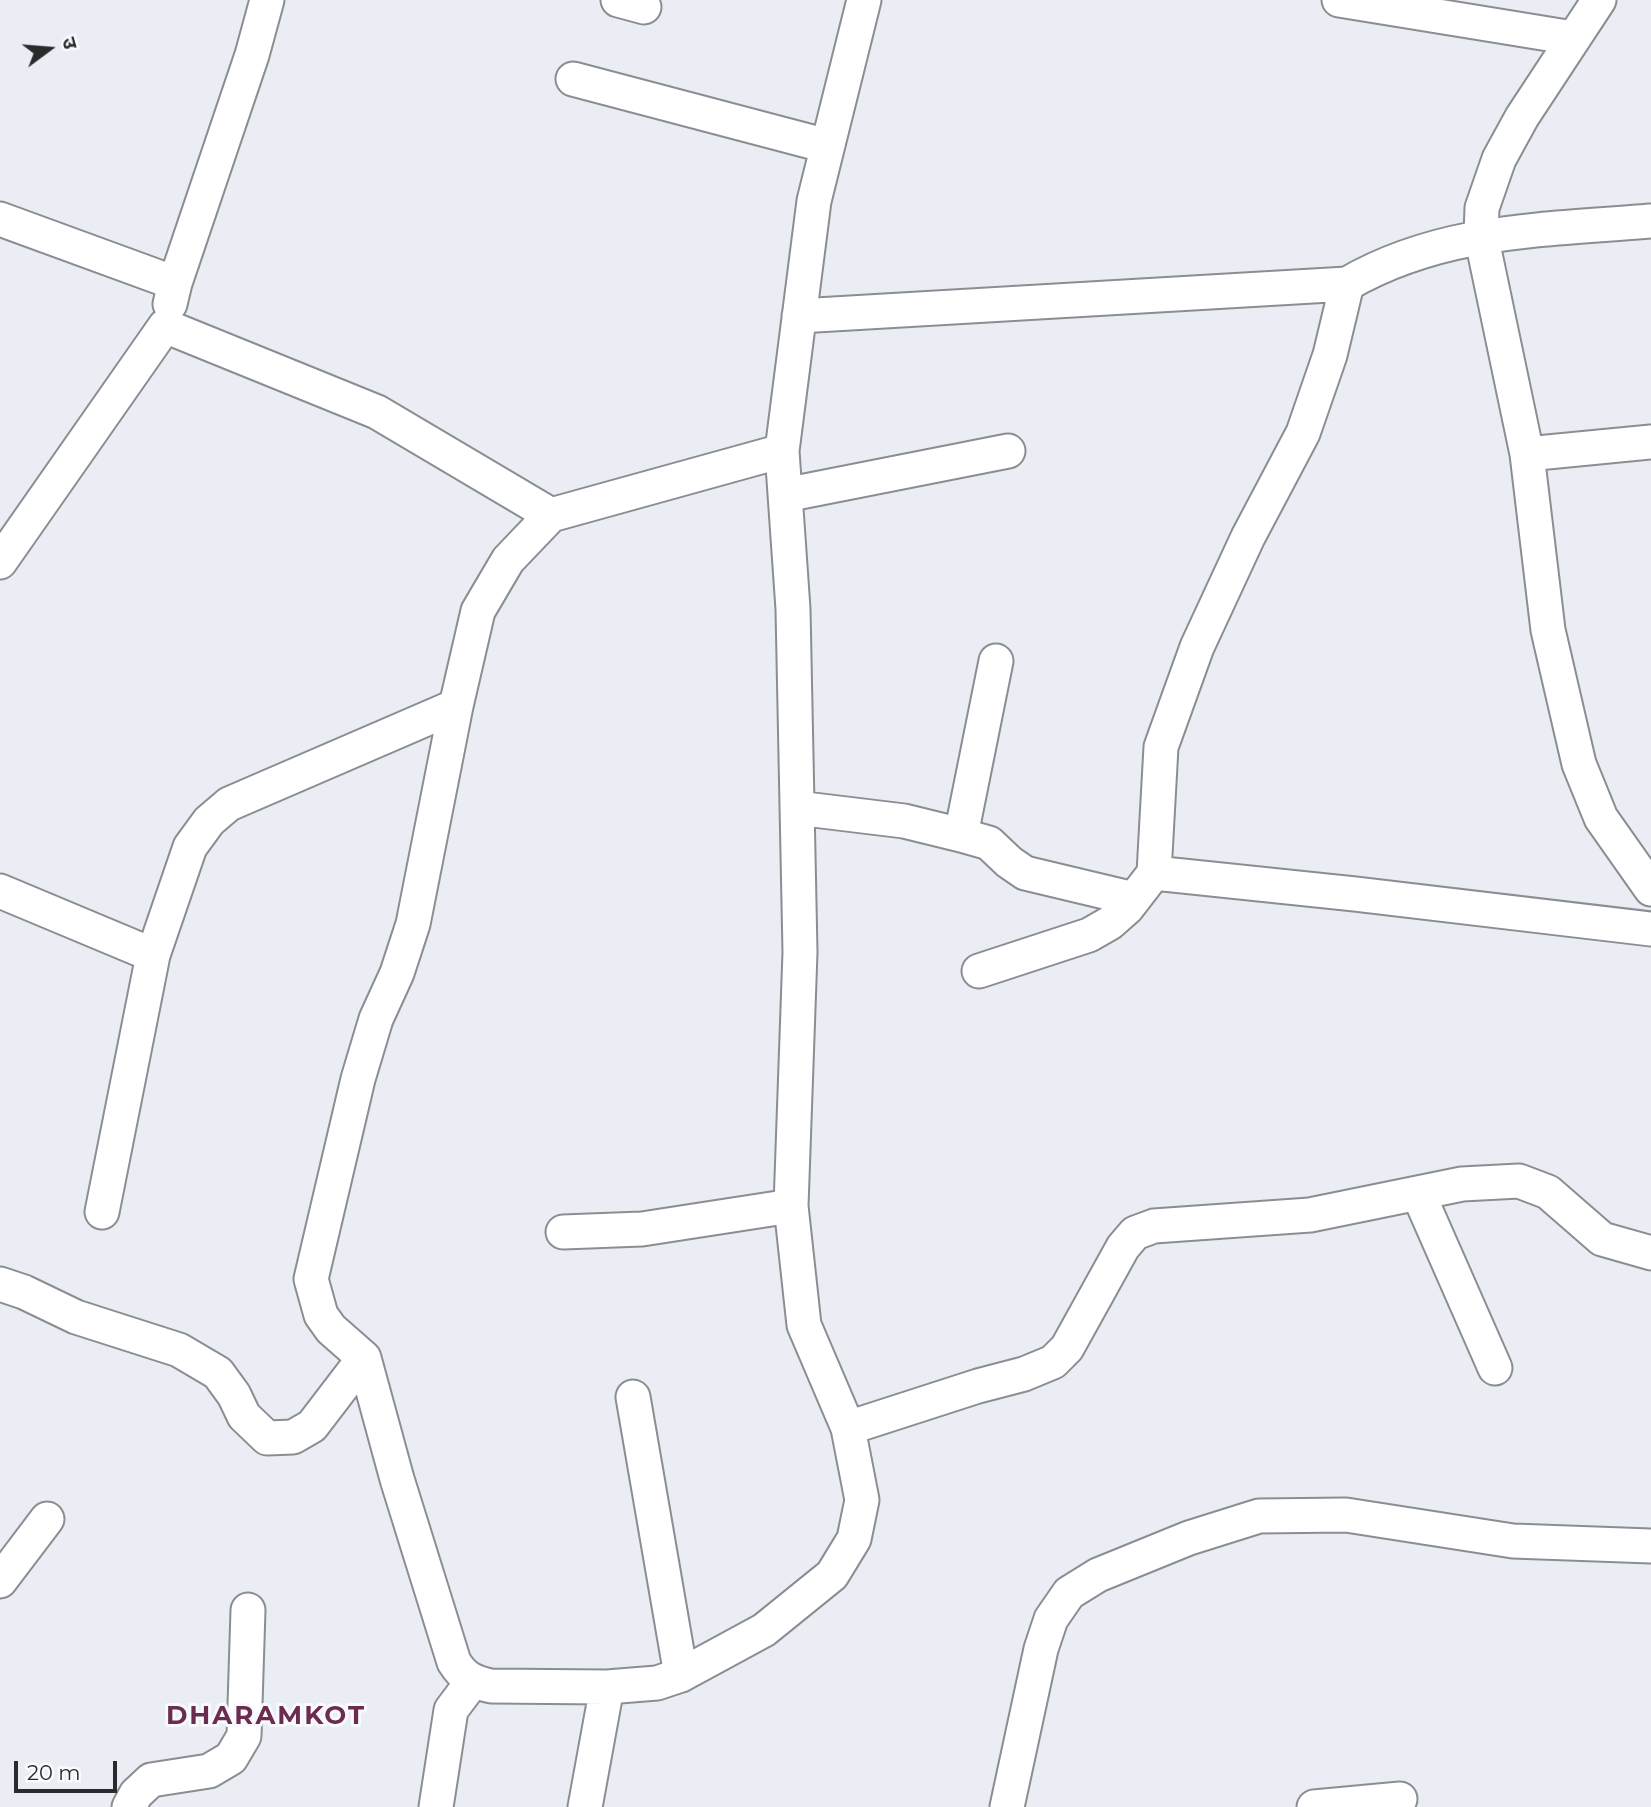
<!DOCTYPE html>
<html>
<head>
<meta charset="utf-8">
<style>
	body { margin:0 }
	#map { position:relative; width:1651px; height:1807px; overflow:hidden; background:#eaedf3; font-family:Montserrat,"Noto Sans Devanagari",sans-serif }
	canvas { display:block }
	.north { position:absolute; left:14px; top:14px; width:70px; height:70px; -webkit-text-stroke:5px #f8fafe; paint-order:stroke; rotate:74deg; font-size:19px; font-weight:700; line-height:28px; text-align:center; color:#282a2c }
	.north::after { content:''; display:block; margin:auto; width:24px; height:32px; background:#282a2c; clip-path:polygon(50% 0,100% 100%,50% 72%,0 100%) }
	.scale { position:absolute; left:14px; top:1761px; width:103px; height:32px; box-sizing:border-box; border:4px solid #282a2c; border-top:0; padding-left:9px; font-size:21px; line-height:24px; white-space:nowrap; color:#282a2c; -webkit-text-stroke:5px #f8fafe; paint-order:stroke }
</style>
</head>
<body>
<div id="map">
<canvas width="1651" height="1807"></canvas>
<div class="north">उ</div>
<div class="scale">20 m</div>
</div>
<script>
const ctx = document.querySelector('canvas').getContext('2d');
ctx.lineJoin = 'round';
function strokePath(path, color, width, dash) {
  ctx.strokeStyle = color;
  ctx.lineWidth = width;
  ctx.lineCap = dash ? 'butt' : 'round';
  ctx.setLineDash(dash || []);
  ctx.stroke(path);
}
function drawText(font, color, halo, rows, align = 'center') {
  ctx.font = font + ' Montserrat,sans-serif';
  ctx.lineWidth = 6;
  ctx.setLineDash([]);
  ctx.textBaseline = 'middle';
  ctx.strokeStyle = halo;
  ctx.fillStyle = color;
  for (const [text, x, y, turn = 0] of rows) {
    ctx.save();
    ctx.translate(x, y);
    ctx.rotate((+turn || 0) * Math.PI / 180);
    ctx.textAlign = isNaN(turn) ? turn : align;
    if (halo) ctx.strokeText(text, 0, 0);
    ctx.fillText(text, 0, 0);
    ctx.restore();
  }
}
const street = new Path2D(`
	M618,0L644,7
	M1339,0L1573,38
	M1599,0L1522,117L1499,159L1482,208L1481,235L1527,454L1548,630L1579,764L1601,818L1651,889
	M573,79L827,146
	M0,219L175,283L170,304
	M175,283L252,55L267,0
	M799,316L1347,284C1442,229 1545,230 1651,221
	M1527,454L1651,442
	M785,495L1008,451
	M551,515L508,560L478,611L456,706L413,924L397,973L376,1019L358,1079L311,1279L321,1315L331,1329L364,1358L397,1479L454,1662C464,1678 473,1682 491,1686L607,1687L657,1683L681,1675L764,1630L832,1575L854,1539L862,1500L848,1428L804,1325L791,1206L800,952L793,609L782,451L814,201L864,0
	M0,562L165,326L377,412L551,515L782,451
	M797,808L904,821L961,835L989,843L1009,862L1025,873L1134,899
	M961,835L996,661
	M1154,873L1355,894L1651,929
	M0,891L153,955
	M979,971L1089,935L1110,923L1127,908L1154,873L1161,747L1197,647L1248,537L1303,433L1330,355L1347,284
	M1418,1193L1495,1368
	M102,1212L153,955L190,847L209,821L229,804L456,706
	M563,1232L642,1229L791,1206
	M0,1284L24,1292L76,1317L179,1350L218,1373L234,1395L244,1416L267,1438L293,1437L312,1426L364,1358
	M633,1397L681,1675
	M848,1428L978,1386L1024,1374L1053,1362L1067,1348L1123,1247L1135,1233L1154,1226L1310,1215L1462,1184L1519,1181L1548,1192L1602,1239L1651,1253
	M0,1581L47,1519
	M129,1807L136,1794L151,1780L209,1771L231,1758L244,1736L248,1610
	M436,1807L451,1710L472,1682
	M585,1807L607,1687
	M1007,1807L1041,1649L1051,1619L1069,1593L1098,1575L1189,1538L1259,1516L1346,1515L1513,1541L1651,1546
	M1314,1807L1400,1799`);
strokePath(street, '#8a8e93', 37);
strokePath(street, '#fff', 33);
ctx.letterSpacing = '2px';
drawText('bold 26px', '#6b2c4f', '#f8fafe', [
	["DHARAMKOT",266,1716]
]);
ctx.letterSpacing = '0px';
</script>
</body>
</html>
